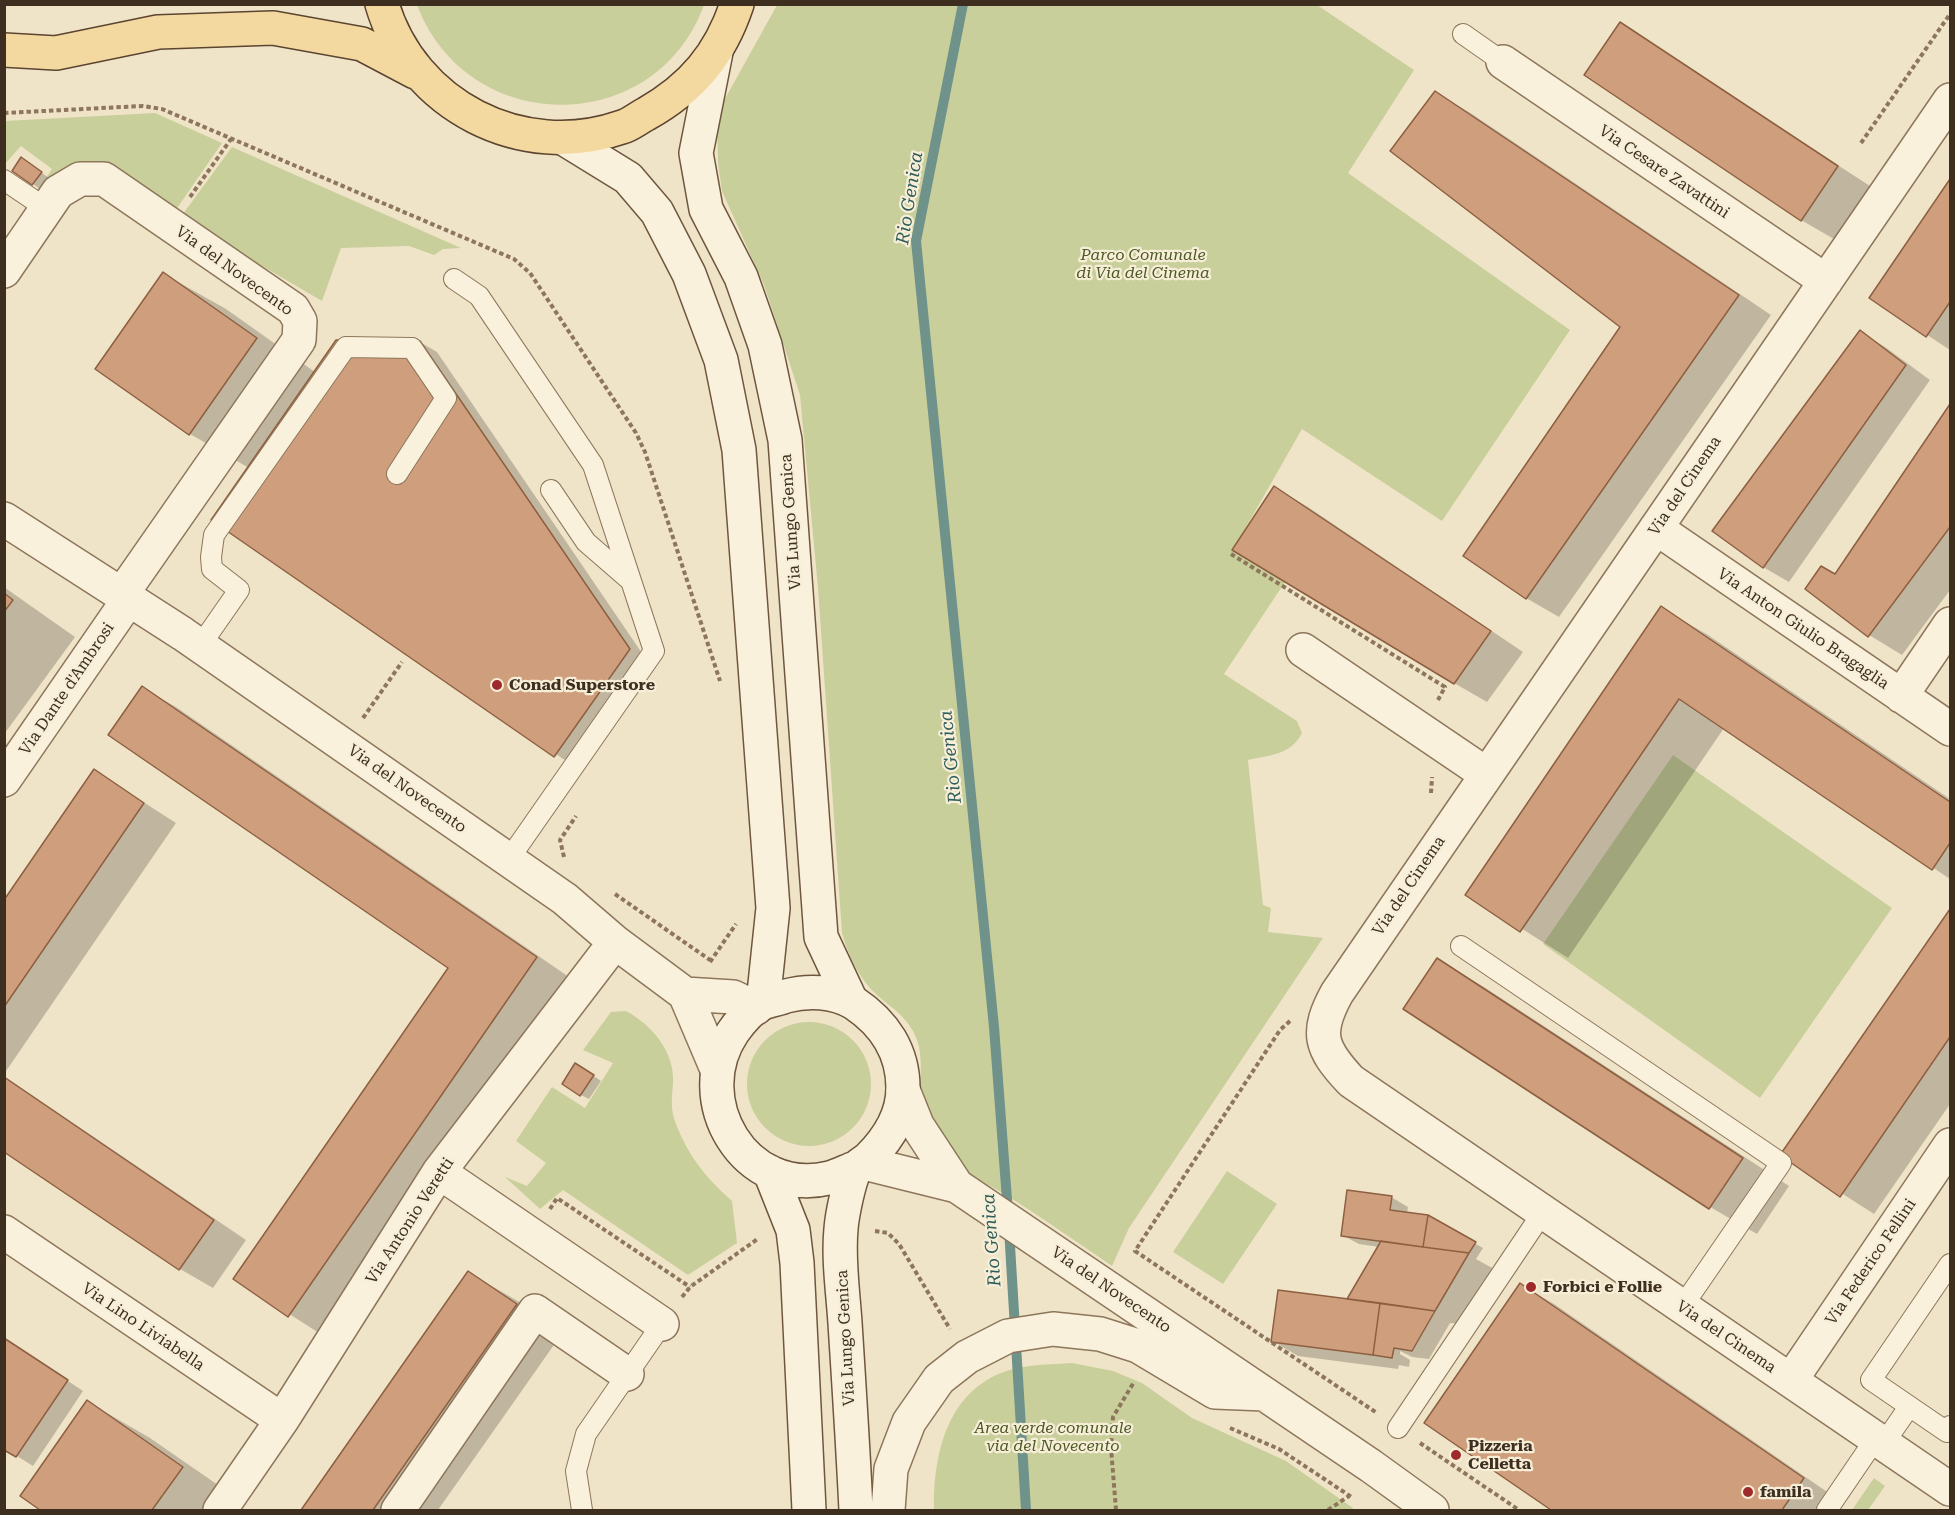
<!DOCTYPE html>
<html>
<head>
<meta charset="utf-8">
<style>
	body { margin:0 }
	#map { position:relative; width:1955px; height:1515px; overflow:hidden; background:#f0e4c8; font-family:"Roboto Serif",serif }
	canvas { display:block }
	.frame { position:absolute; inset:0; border:6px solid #3d2e20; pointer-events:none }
</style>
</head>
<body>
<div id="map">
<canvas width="1955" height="1515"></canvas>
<div class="frame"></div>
</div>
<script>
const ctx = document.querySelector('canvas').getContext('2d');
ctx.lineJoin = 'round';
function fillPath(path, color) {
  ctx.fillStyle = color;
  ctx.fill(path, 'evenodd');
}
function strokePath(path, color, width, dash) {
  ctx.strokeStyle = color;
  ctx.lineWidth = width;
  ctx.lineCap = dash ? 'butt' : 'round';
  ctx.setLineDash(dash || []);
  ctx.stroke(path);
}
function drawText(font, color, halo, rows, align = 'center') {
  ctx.font = font + ' "Roboto Serif",serif';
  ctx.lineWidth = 4.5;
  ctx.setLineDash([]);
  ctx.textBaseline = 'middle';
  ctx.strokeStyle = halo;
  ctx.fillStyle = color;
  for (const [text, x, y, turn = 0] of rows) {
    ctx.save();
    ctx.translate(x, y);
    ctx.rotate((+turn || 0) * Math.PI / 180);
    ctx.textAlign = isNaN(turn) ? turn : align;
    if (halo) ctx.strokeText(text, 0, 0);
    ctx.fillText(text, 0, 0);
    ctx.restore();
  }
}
fillPath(new Path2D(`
	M417,5H704C655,139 467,137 417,5Z
	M777,5H1317L1414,70L1348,173L1570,330L1442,521L1302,429L1233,550L1285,582L1224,674L1297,721L1302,733C1291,755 1270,755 1248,760L1263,905L1271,908L1268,932L1323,938L1129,1228L1112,1266C1078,1243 1044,1219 1009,1197C989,1184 970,1178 953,1158C943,1146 934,1129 927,1116C913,1089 929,1060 913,1031C902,1013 893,1009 878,996C859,979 849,957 842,933L818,588L800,395L764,285L722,191L718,163L717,124L721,106Z
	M155,113L222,143L171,217L105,170L53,188L44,181L52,169L21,146L5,164V121Z
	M232,147L461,248L443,249L434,255L409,246L341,248L322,301L180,218Z
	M1673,755L1892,908L1760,1098L1543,944Z
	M626,1011C652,1025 675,1052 673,1083C672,1098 670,1109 676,1124C688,1156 707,1179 732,1201L737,1243L688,1275L563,1190L540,1209L505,1177L527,1186L546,1163L516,1141L552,1087L585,1108L613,1063L583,1050L611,1012Z
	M747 1084a62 62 0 1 1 124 0a62 62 0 1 1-124 0Z
	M1227,1171L1277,1204L1223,1284L1173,1252Z
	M1072,1363L1113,1371L1142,1383L1192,1418L1286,1461L1353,1508L1352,1510H934C933,1464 943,1406 987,1380C1012,1364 1043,1365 1072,1363Z
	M1874,1478L1885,1486L1868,1510H1852Z`), '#c9cf9b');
fillPath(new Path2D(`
	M1620,24L1870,186L1834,239L1801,220Z
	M1436,93L1469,112L1771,315L1559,617L1526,598L1622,327Z
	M29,164L49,178L40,189L33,184Z
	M1950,182V350L1871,298Z
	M164,274L226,309L315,372L420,342L437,352L646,659L572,765L213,519L249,468L190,434Z
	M1860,332L1885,347L1930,380L1789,582L1763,567Z
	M1950,407V590L1902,655L1869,635L1807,589L1835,576Z
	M1275,488L1308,507L1523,652L1487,702L1454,683Z
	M4,587L75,637L5,733L4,732Z
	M1661,608L1708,635L1950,799V879L1724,728L1568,958L1467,894Z
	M143,688L176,707L569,977L322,1335L235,1279L450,967Z
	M95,771L176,823L4,1074V903Z
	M1950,912V1104L1874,1214L1782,1155Z
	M1437,960L1484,987L1789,1186L1757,1234L1710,1207Z
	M584,1069L601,1081L589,1099L581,1095Z
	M4,1076L246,1240L213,1288L180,1269L4,1150Z
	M1391,1197L1408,1207L1407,1213L1427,1216L1483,1248L1476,1259L1494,1269L1461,1324L1450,1323L1429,1359L1412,1357L1400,1351V1354L1410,1360L1409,1367L1399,1365L1398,1369L1298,1356L1273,1341L1347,1300L1379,1247L1359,1244L1342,1235Z
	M469,1273L516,1300L563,1332L438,1510H302Z
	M1521,1285L1554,1304L1836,1498L1828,1510H1554L1426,1423Z
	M4,1338L83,1391L33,1466L4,1448Z
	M88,1402L150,1438L244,1503L239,1510H43L22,1496Z`), '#0003');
strokePath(new Path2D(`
	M963,4L916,241L994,1027L1008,1213
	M1009,1229L1026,1510`), '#6f938a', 10);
const building = new Path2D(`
	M1620,22L1838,166L1801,221L1584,75Z
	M1435,91L1739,295L1526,599L1463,556L1620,327L1390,151Z
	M21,157L42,172L32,185L12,171Z
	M1950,179V302L1926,337L1869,298Z
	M163,272L257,338L189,435L95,369Z
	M1860,330L1906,365L1763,568L1712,531Z
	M336,340L420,341L630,649L554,757L211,520Z
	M1950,404V527L1868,637L1805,589L1821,566L1835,574Z
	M1274,486L1491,631L1454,684L1232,550Z
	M4,593L13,600L4,612Z
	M1661,606L1950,802V843L1932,870L1679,699L1520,932L1465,895Z
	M142,686L537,957L288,1317L233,1279L448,968L108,735Z
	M94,769L144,803L4,1007V900Z
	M1950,909V1037L1840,1197L1780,1155Z
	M1437,958L1743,1158L1709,1209L1403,1009Z
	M575,1063L594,1075L580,1096L562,1084Z
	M4,1077L214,1220L179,1270L4,1152Z
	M1347,1190L1392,1196L1390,1210L1428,1215L1423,1247L1341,1236Z
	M1428,1215L1476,1242L1469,1253L1423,1247Z
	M1381,1241L1423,1247L1469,1253L1435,1311L1347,1299Z
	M468,1271L517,1304L373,1510H301Z
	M1520,1283L1804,1478L1782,1510H1551L1424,1423Z
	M1278,1290L1380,1303L1373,1355L1271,1342Z
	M1380,1303L1435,1311L1412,1351L1394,1348L1392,1358L1373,1355Z
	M4,1338L68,1380L16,1457L4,1450Z
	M87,1400L183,1467L152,1510H40L20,1496Z`);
fillPath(building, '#cf9f7d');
strokePath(building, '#8d5f41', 1.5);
const lane = new Path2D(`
	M1463,34L1503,62
	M4,180L47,209
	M454,279L479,296L593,465L654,651L509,859
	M551,490L586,542L631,581
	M200,646L239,590L212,569L211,557L214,535L346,347L412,348L446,398L397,474
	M1461,946L1781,1163L1682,1307
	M1950,1264L1871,1380L1947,1432L1950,1426
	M1398,1428L1543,1212
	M582,1510L576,1471L586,1434L662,1324
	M1827,1510L1876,1438L1891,1433L1909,1407`);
const street = new Path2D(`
	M1503,62L1826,281
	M1950,100L1337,993C1315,1033 1320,1048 1351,1081L1950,1489
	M4,271L58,192L80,179H104L293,309L300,321L299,340L122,594
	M4,519L183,634L565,899L615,942L685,994L716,1067
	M1656,528L1950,729
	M1303,650L1486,774
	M1901,696L1950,624
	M4,780L129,599
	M685,994L733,997L756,1008
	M903,1090L917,1125L957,1186
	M864,1163L957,1186L1371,1466L1432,1510
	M439,1172L662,1324
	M4,1232L282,1420
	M1791,1380L1950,1145
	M220,1510L282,1420L439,1172L615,942
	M398,1510L535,1311L627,1374
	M888,1510L891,1469L909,1422L939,1379L967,1357L1008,1336L1053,1329L1100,1334L1138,1346L1215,1392L1265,1394`);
const secondary = new Path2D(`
	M716,52L696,153L706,209L741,277L765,345L785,440L821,937L851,1001
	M563,138L628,178L657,212L689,274L721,360L739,450L773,908L763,1003
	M855,1168C847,1171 838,1176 829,1178C745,1198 687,1100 733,1032C740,1022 752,1008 763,1003C770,1000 779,999 786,996C808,990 834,991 854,1003C884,1023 903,1051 903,1088C903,1116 888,1139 869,1158C865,1162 857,1165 855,1170C849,1181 842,1215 841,1229C838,1259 843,1292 845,1323C849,1385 853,1448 856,1510
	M770,1172L793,1230L797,1263L809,1510`);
const primary = new Path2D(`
	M382,4C412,106 522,162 622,127C630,125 638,118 646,114C692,88 720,55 737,4
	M4,50L56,53L158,32L273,28L362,44L415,72`);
strokePath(lane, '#8d765c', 22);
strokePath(street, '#8d765c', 36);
strokePath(secondary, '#6f573f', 36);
strokePath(primary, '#5b4430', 36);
strokePath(new Path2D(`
	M4,113L143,106L162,109L514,259L530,273L636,433L645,452L720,681
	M1861,143L1950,14
	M190,197L231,139
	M1231,554L1445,687L1438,700
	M363,718L402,662
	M1431,793L1432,777
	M564,857L560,840L576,816
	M615,894L710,960
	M710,962L736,924
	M1290,1021L1280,1030L1135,1251L1377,1413
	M550,1209L557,1198L690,1287
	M875,1231L888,1233L899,1244L950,1329
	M682,1297L690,1287L759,1238
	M1230,1428L1279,1449L1353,1498
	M1420,1443L1519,1510
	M1116,1510L1111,1448L1113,1417L1134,1382
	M1328,1510L1349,1496`), '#8d765c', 4, [4.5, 3]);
strokePath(lane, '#faf1dc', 20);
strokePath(street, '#faf1dc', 33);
strokePath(secondary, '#faf1dc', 33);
strokePath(primary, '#f3d9a0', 33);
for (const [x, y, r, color] of [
	[497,685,6,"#9e2a2b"],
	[1531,1287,6,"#9e2a2b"],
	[1456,1455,6,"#9e2a2b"],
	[1748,1492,6,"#9e2a2b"]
]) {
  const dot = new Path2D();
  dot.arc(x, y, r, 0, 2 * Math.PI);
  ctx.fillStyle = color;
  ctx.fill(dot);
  strokePath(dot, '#f7eed8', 2);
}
drawText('16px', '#3d2e20', '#f7eed8', [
	["Via Cesare Zavattini",1664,172,34],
	["Via del Novecento",234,271,36],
	["Via del Cinema",1685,486,-56],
	["Via Lungo Genica",791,522,-94],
	["Via Anton Giulio Bragaglia",1803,629,34],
	["Via Dante d'Ambrosi",67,689,-56],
	["Via del Novecento",407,789,35],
	["Via del Cinema",1409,886,-56],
	["Via Antonio Veretti",410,1221,-57],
	["Via Federico Fellini",1871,1262,-56],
	["Via del Novecento",1111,1290,34],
	["Via Lino Liviabella",143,1327,34],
	["Via del Cinema",1726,1337,34],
	["Via Lungo Genica",846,1338,-93]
]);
drawText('italic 16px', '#4d5a26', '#f7eed8', [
	["Parco Comunale",1143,255],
	["di Via del Cinema",1143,273],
	["Area verde comunale",1053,1428],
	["via del Novecento",1053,1446]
]);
drawText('bold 16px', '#3d2e20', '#f7eed8', [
	["Conad Superstore",509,685],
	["Forbici e Follie",1543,1287],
	["Pizzeria",1468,1446],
	["Celletta",1468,1464],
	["famila",1760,1492]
], 'left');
drawText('italic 18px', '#2f5d5a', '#f7eed8', [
	["Rio Genica",910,198,-81],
	["Rio Genica",951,757,-96],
	["Rio Genica",992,1240,-94]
]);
</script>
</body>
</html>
